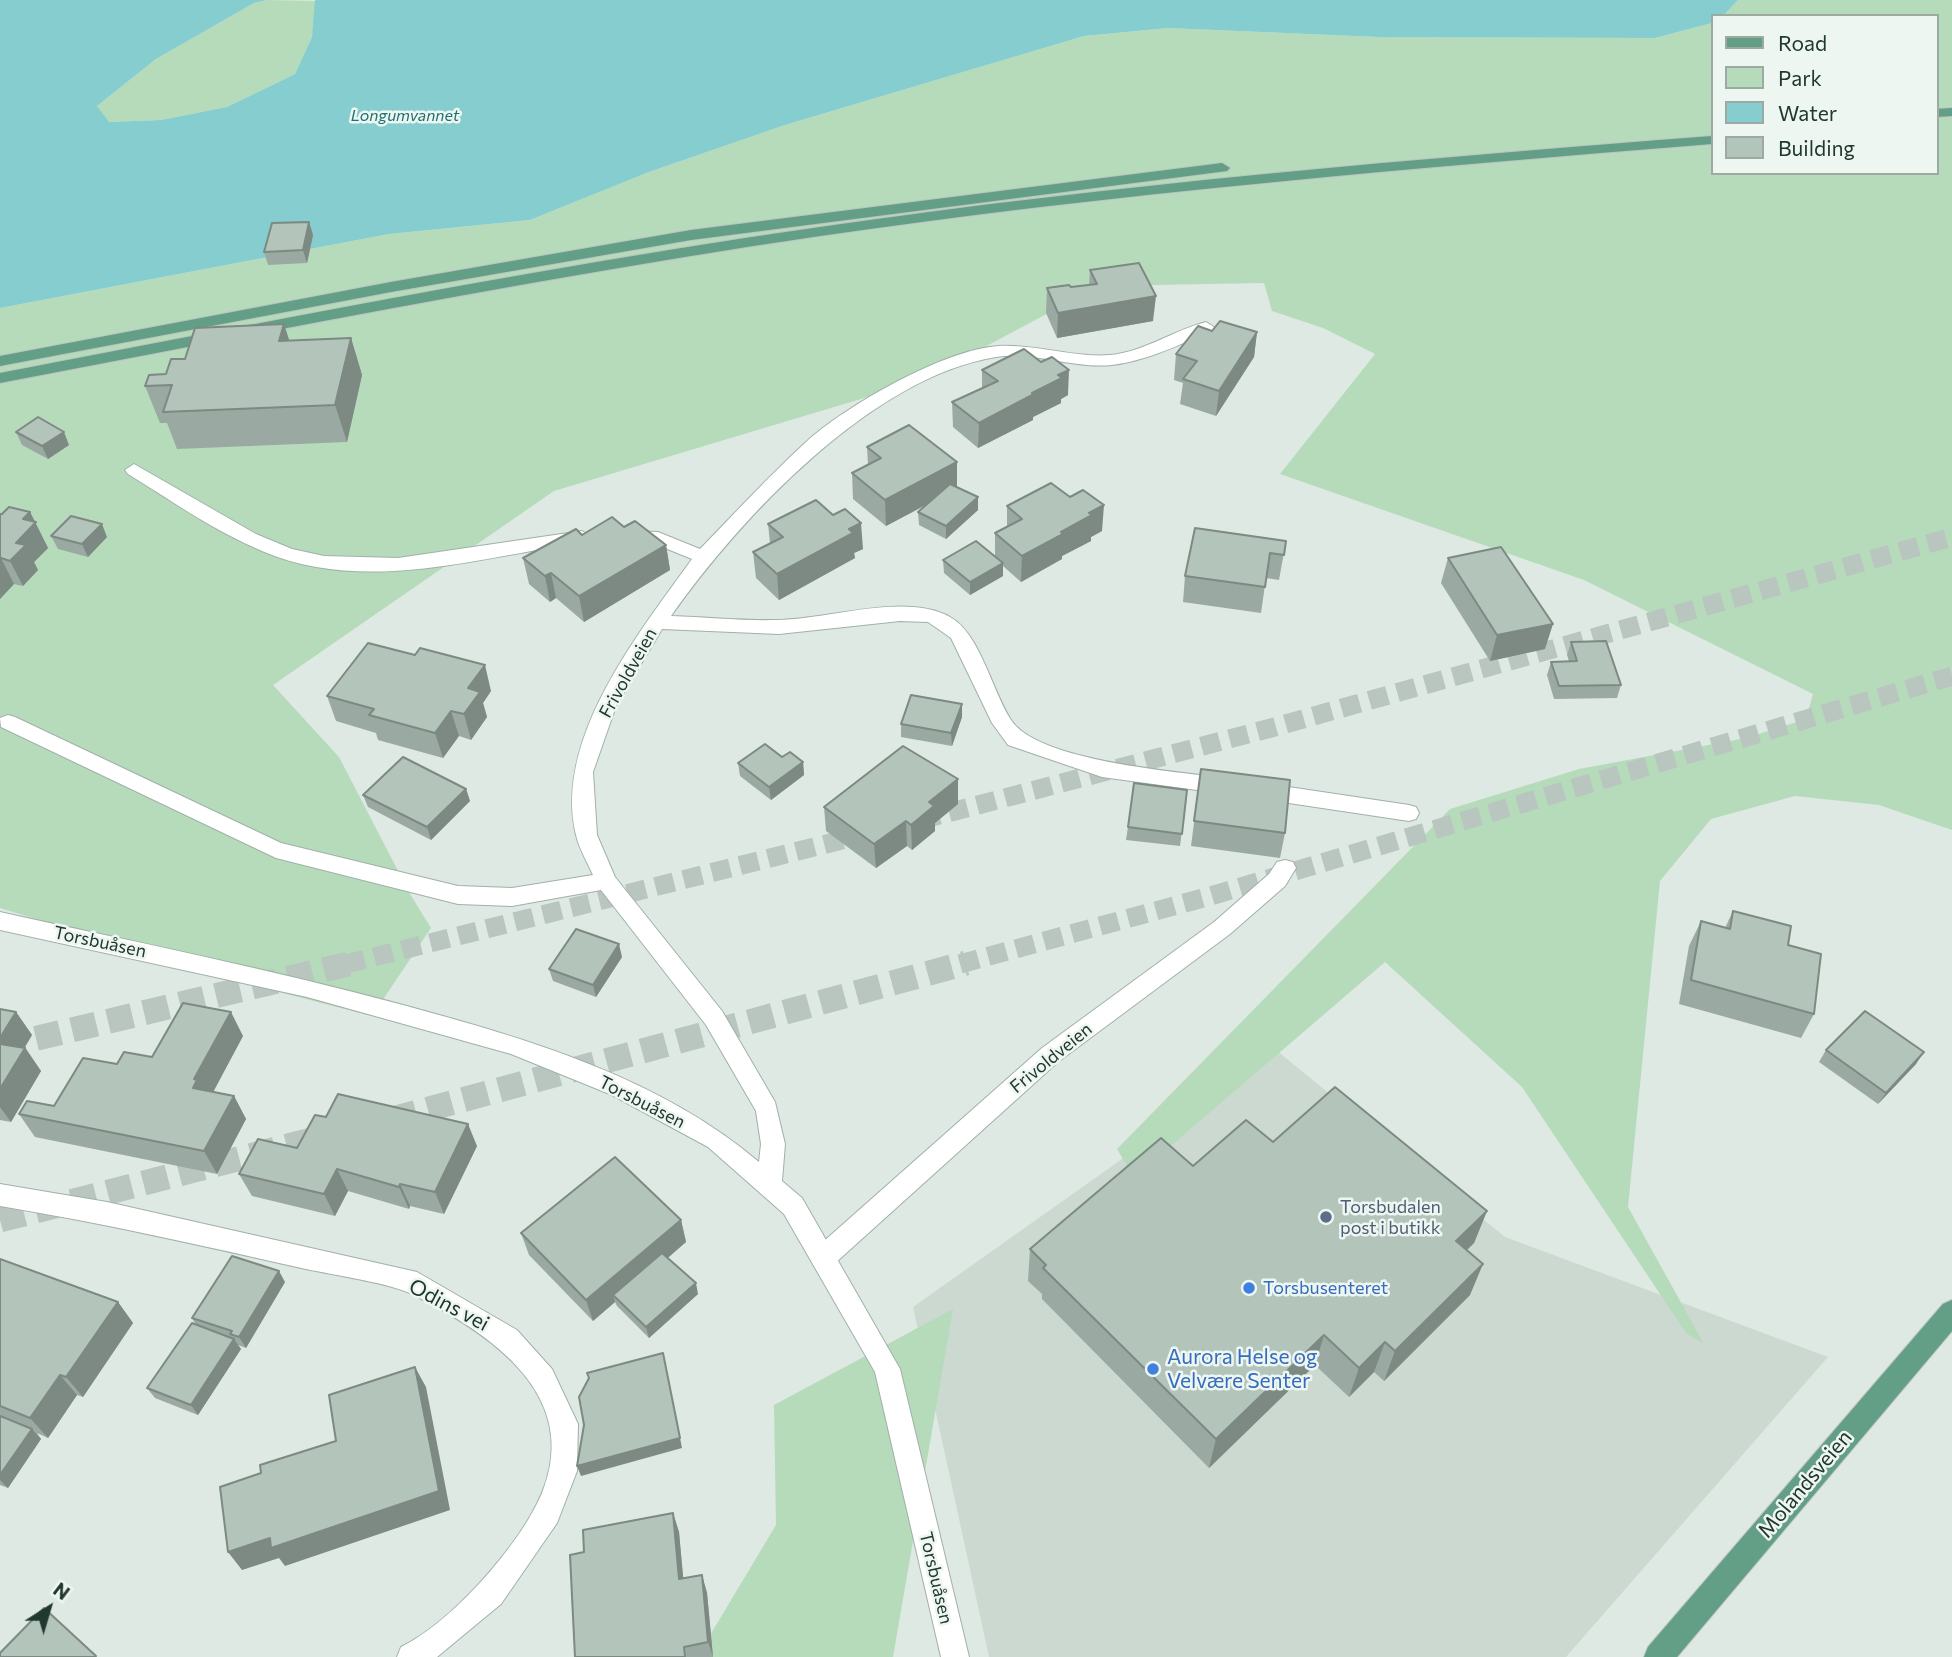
<!DOCTYPE html>
<html>
<head>
<meta charset="utf-8">
<style>
	body { margin:0 }
	#map { position:relative; width:1952px; height:1657px; overflow:hidden; background:#dee9e3; font-family:Commissioner,sans-serif }
	canvas { display:block }
	.legend { position:absolute; left:1711px; top:14px; width:228px; height:161px; box-sizing:border-box; background:#eef6f1; border:2px solid #9caaa3; margin:0; padding:9px 12px; list-style:none; font-size:21px; color:#20382e }
	.legend li { display:flex; align-items:center; gap:14px; height:35px }
	.legend b { width:35px; border:2px solid #9caaa3 }
	.north { position:absolute; left:14px; top:1573px; width:70px; height:70px; -webkit-text-stroke:5px #eef6f1; paint-order:stroke; rotate:37deg; font-size:19px; font-weight:700; line-height:28px; text-align:center; color:#20382e }
	.north::after { content:''; display:block; margin:auto; width:24px; height:32px; background:#20382e; clip-path:polygon(50% 0,100% 100%,50% 72%,0 100%) }
</style>
</head>
<body>
<div id="map">
<canvas width="1952" height="1657"></canvas>
<ul class="legend">
<li><b style="height:9px;background:#639e87"></b>Road</li>
<li><b style="height:19px;background:#b6dbbb"></b>Park</li>
<li><b style="height:19px;background:#85cdcf"></b>Water</li>
<li><b style="height:19px;background:#b3c4bb"></b>Building</li>
</ul>
<div class="north">N</div>
</div>
<script>
const ctx = document.querySelector('canvas').getContext('2d');
ctx.lineJoin = 'round';
function fillPath(path, color) {
  ctx.fillStyle = color;
  ctx.fill(path, 'evenodd');
}
function strokePath(path, color, width, dash) {
  ctx.strokeStyle = color;
  ctx.lineWidth = width;
  ctx.lineCap = dash ? 'butt' : 'round';
  ctx.setLineDash(dash || []);
  ctx.stroke(path);
}
function drawText(font, color, halo, rows, align = 'center') {
  ctx.font = font + ' Commissioner,sans-serif';
  ctx.lineWidth = 5;
  ctx.setLineDash([]);
  ctx.textBaseline = 'middle';
  ctx.strokeStyle = halo;
  ctx.fillStyle = color;
  for (const [text, x, y, turn = 0] of rows) {
    ctx.save();
    ctx.translate(x, y);
    ctx.rotate((+turn || 0) * Math.PI / 180);
    ctx.textAlign = isNaN(turn) ? turn : align;
    if (halo) ctx.strokeText(text, 0, 0);
    ctx.fillText(text, 0, 0);
    ctx.restore();
  }
}
fillPath(new Path2D(`
	M1276,1050L1505,1237L1828,1357L1566,1657H989L913,1307Z`), '#ccd9d1');
fillPath(new Path2D(`
	M267,0L317,1L312,37L295,74L227,107L161,120L108,122L97,106L156,59L254,3Z
	M1738,0H1952V830L1879,805L1795,796L1711,819L1660,881L1628,1207L1704,1344L1686,1333L1522,1087L1385,962L1172,1145L1127,1166L1117,1149L1450,809L1579,769L1746,738L1806,719L1813,694L1584,580L1280,474L1375,354L1323,328L1272,311L1264,283L1099,286L921,381L554,491L273,685L339,757L410,894L431,928L372,1016L240,982L0,908V308L389,234L530,220L649,172L785,125L1084,36L1168,28L1379,37L1655,38L1712,23V173H1936V16H1723Z
	M953,1309L893,1657H697L776,1525L774,1405Z`), '#b6dbbb');
fillPath(new Path2D(`
	M0,0H267L254,3L156,59L97,106L109,122L161,120L227,107L295,74L312,37L315,0H1738L1723,16H1712V23L1655,38L1379,37L1168,28L1084,36L785,125L649,172L530,220L389,234L0,308Z`), '#85cdcf');
strokePath(new Path2D(`
	M921,820L1271,728L1952,537
	M346,964L866,834`), '#b8c6bf', 19, [19, 10]);
strokePath(new Path2D(`
	M0,1047L353,963`), '#b8c6bf', 25, [25, 12]);
strokePath(new Path2D(`
	M960,964L1207,897L1952,676`), '#b8c6bf', 19, [19, 10]);
strokePath(new Path2D(`
	M392,1119L966,963
	M0,1220L327,1136`), '#b8c6bf', 25, [25, 12]);
const service = new Path2D(`
	M1285,860L1293,862L1296,868L1285,886L1230,934L1058,1062L833,1265L824,1268L815,1265L812,1257L815,1249L1042,1048L1214,922L1269,874L1277,862Z`);
const minor = new Path2D(`
	M1206,322L1214,327L1212,331C1181,344 1146,361 1112,365C1074,369 1033,351 996,357C872,377 740,518 671,616C707,617 742,621 777,620C827,620 905,592 950,617C980,633 992,691 1011,720C1037,761 1178,772 1226,778L1233,781L1236,786L1233,791L1226,794L1102,777L1008,745L992,723L951,638L928,622L900,621L779,634L662,629L616,706L593,772L597,835L615,877L722,1011L775,1102L785,1144L782,1181L802,1198L900,1369L969,1657H941L875,1372L784,1214L708,1147L612,1095L511,1054L307,997L0,930V912C135,942 270,969 403,1005C528,1039 659,1077 759,1162L761,1144L756,1111L706,1025L601,890L512,906L458,904L276,858L1,727L0,718L8,715L15,717L281,843L458,886L512,888L593,875C587,862 579,848 576,835C553,739 639,633 692,559L655,544L626,539L623,535L626,531L658,532L700,549C735,513 769,476 805,443C845,406 945,349 999,346C1036,344 1074,358 1110,355C1144,352 1174,330 1206,322Z
	M134,464L256,534L292,549L324,556L398,558L582,531L591,537L582,543C477,557 365,595 262,551C214,531 172,501 128,474L125,470Z
	M1262,783L1409,805L1416,807L1419,813L1416,819L1409,821L1262,799L1255,797L1252,791L1255,785Z
	M0,1184L107,1202L417,1272L517,1330L552,1369L578,1424L577,1471L557,1523L501,1604L437,1657H397L401,1647C452,1622 520,1545 542,1493C582,1395 491,1334 414,1295C391,1283 333,1275 306,1269C204,1246 103,1223 0,1206Z`);
const primary = new Path2D(`
	M1952,108V116L1936,117V109Z
	M1712,136V144C1414,168 1116,193 820,236C629,264 439,299 250,335L242,330L250,325C439,289 629,254 820,227C1116,184 1414,159 1712,136Z
	M1222,163L1230,168L1227,171L691,240L391,292L0,366V356L391,282L691,230Z
	M218,331L226,336L224,340L0,383V373Z
	M1952,1300V1331L1677,1657H1644L1648,1647L1943,1304Z`);
strokePath(service, '#a1b0a9', 2);
strokePath(minor, '#a1b0a9', 2);
strokePath(primary, '#bcc3c0', 2);
fillPath(service, '#fff');
fillPath(minor, '#fff');
fillPath(primary, '#639e87');
fillPath(new Path2D(`
	M309,222L313,235L307,263L268,265L264,252Z
	M1090,270L1153,321L1057,338L1046,313L1047,288L1071,287L1089,285Z
	M284,324L289,341L351,338L362,375L347,442L177,449L167,423H160L145,386L166,374L185,359Z
	M1212,331L1257,332L1254,357L1216,416L1180,404L1183,383L1174,380L1176,354Z
	M982,370L1068,395L1061,399V403L1033,417V420L978,448L953,427L952,402L982,388Z
	M16,432L69,445L48,459L22,445Z
	M867,447L957,487L978,510L946,539L919,525L918,512L928,504L886,526L853,499L852,473L868,465Z
	M1007,506L1102,531L1091,537V541L1062,556V559L1021,582L1003,566V576L970,595L944,573L943,560L995,556V533L1007,527Z
	M30,512L48,548L34,562L38,570L23,586L14,584L0,599V514Z
	M768,524L863,549L854,553L855,558L779,600L756,578L753,552L770,543Z
	M624,527L666,545L670,570L584,622L556,598L550,602L529,584L523,558L582,535Z
	M51,536L107,537L88,557L58,549Z
	M1286,541L1279,580L1266,578L1261,613L1183,602L1185,576Z
	M1448,558L1545,649L1490,661L1441,583Z
	M1571,642L1621,685L1617,698L1554,699L1547,675L1551,662L1569,661L1567,655Z
	M491,691L483,703L487,717L471,740L459,736L443,758L378,740L376,733L336,721L327,696Z
	M962,717L952,746L901,737V724Z
	M782,757L803,762L804,775L771,800L740,776L738,763Z
	M1201,769L1285,833L1280,858L1191,846Z
	M466,789L470,801L431,840L368,807L363,795Z
	M1187,790L1180,846L1126,840L1128,827Z
	M958,804L935,823V831L912,850L907,846L876,868L826,831L824,807Z
	M1733,911L1788,945L1814,1014L1801,1038L1679,1004L1689,946L1701,921L1725,928Z
	M622,957L596,997L553,981L549,969Z
	M0,1009L16,1012L32,1035L25,1047L41,1071L11,1122L0,1120Z
	M243,1036L213,1091L234,1096L246,1119L217,1174L35,1137L19,1114L54,1106L117,1064L152,1057Z
	M1826,1050L1916,1064L1878,1104L1819,1062Z
	M1273,1142L1487,1211L1474,1243L1467,1250L1470,1295L1384,1381L1374,1372L1349,1397L1315,1365L1209,1468L1042,1299V1294L1028,1281L1030,1249L1193,1166Z
	M477,1146L444,1214L410,1206L409,1209L348,1191L335,1216L252,1196L239,1174L297,1148Z
	M681,1220L686,1242L668,1258L698,1294L649,1338L617,1306L615,1302L593,1321L529,1255L521,1233Z
	M0,1259L118,1302L133,1323L83,1397L77,1395L48,1438L37,1433L41,1439L8,1488L0,1485Z
	M285,1282L246,1348L238,1345L241,1349L198,1415L155,1398L147,1388L196,1325L192,1318Z
	M673,1513L679,1532L683,1579L702,1575L707,1593L713,1657H575L584,1552Z`), '#9aa9a1');
fillPath(new Path2D(`
	M309,222L313,235L307,263L303,250Z
	M1156,296L1153,321L1057,338L1058,313Z
	M284,324L296,361L279,341Z
	M1257,332L1254,357L1216,416L1219,391Z
	M351,338L362,375L347,442L335,405Z
	M1069,370L1068,395L1061,399V403L1033,417V420L978,448L979,423L1032,393L1058,375Z
	M64,432L69,445L48,459L42,446Z
	M957,462V488L886,526L885,500Z
	M978,497V510L946,539V526Z
	M1104,505L1102,531L1091,537V541L1062,556V559L1021,582L1022,556L1089,513Z
	M30,512L48,548L34,562L38,570L23,586L10,561L23,519Z
	M861,523L863,549L854,553L855,558L779,600L777,574L849,529Z
	M102,524L107,537L88,557L82,544Z
	M666,545L670,570L584,622L579,596Z
	M1,558L14,584L0,599V559Z
	M1003,563V576L970,595V582Z
	M551,573L556,598L550,602L545,576Z
	M1553,624L1545,649L1490,661L1497,635Z
	M485,665L491,691L483,703L487,717L471,740L464,714L468,688Z
	M962,704V717L952,746L951,733Z
	M451,711L459,736L443,758L435,733Z
	M803,762L804,775L771,800L769,787Z
	M958,779V804L935,823V831L912,850L911,825L929,802Z
	M466,789L470,801L431,840L427,827Z
	M906,821L907,846L876,868L874,844Z
	M619,944L622,957L596,997L593,985Z
	M16,1012L32,1035L13,1067L0,1048V1038Z
	M231,1012L243,1036L209,1100L193,1088L194,1079Z
	M25,1048L41,1071L11,1122L0,1107V1089Z
	M1924,1052L1916,1064L1878,1104L1886,1093Z
	M234,1096L246,1119L217,1174L204,1151Z
	M468,1124L477,1146L444,1214L435,1192Z
	M337,1169L348,1191L335,1216L324,1194Z
	M400,1184L410,1206L409,1209L399,1187Z
	M1487,1211L1474,1243L1444,1272L1456,1241Z
	M681,1220L686,1242L618,1300L613,1295L615,1302L593,1321L586,1300Z
	M1483,1264L1470,1295L1384,1381L1395,1351Z
	M279,1271L285,1282L246,1348L239,1337Z
	M696,1283L698,1294L649,1338L646,1327Z
	M118,1302L133,1323L83,1397L66,1377Z
	M1324,1335L1315,1365L1209,1468L1216,1439Z
	M234,1339L241,1349L198,1415L191,1405Z
	M1385,1342L1374,1372L1349,1397L1359,1368Z
	M663,1353L682,1448L581,1476L577,1466Z
	M415,1367L426,1387L450,1510L285,1566L279,1558L242,1570L228,1552Z
	M60,1375L77,1395L48,1438L30,1418Z
	M32,1429L41,1439L8,1488L0,1480V1475Z
	M673,1513L679,1532L685,1597L679,1579Z
	M702,1575L707,1593L713,1657L708,1642Z`), '#7d8983');
const building = new Path2D(`
	M309,222L303,250L264,252L272,223Z
	M1139,263L1156,296L1058,313L1047,288L1069,285L1071,287L1097,284L1090,270Z
	M1220,321L1257,332L1219,391L1183,379L1197,361L1176,354L1198,326L1212,331Z
	M284,324L279,341L351,338L335,405L163,412L172,385L145,386L149,375L166,374L171,359H185L195,328Z
	M1024,349L1041,362L1052,357L1069,370L1058,375L1062,378L1032,393L1034,394L979,423L952,402L998,381L982,370Z
	M38,417L64,432L42,446L16,432Z
	M909,425L957,462L885,500L852,473L881,458L867,447Z
	M1051,483L1070,497L1083,490L1104,505L1089,513L1092,515L1061,532L1063,534L1022,556L995,533L1022,519L1007,506Z
	M950,484L978,497L946,526L918,512Z
	M816,500L833,515L845,509L861,523L849,529L853,533L777,574L753,552L783,537L768,524Z
	M9,507L30,512L23,519L36,522L16,543L26,545L10,561L1,558L0,559V514H2Z
	M71,516L102,524L82,544L51,536Z
	M612,517L624,527L635,521L666,545L579,596L551,573L545,576L523,558L576,529L582,535Z
	M1195,528L1286,541L1284,555L1270,553L1265,587L1185,576Z
	M976,541L1003,563L970,582L943,560Z
	M1501,547L1553,624L1497,635L1448,558Z
	M1606,641L1621,685L1559,686L1551,662L1577,661L1571,642Z
	M368,643L415,655L420,648L485,665L468,688L480,692L464,714L451,711L435,733L369,715L374,709L327,696Z
	M911,695L962,704L951,733L901,724Z
	M765,744L782,757L790,752L803,762L769,787L738,763Z
	M903,746L958,779L929,802L934,806L911,825L906,821L874,844L824,807Z
	M403,757L466,789L427,827L363,795Z
	M1201,769L1290,780L1285,833L1194,821Z
	M1134,783L1187,790L1182,834L1128,827Z
	M1733,911L1791,926L1788,945L1821,954L1814,1014L1691,980L1701,921L1730,929Z
	M576,929L619,944L593,985L549,969Z
	M183,1003L231,1012L194,1079L197,1080L193,1088L234,1096L204,1151L19,1114L27,1101L54,1106L83,1058L117,1064L124,1052L152,1057Z
	M0,1009L16,1012L0,1038Z
	M1865,1011L1924,1052L1886,1093L1826,1050Z
	M0,1044L25,1048L0,1089Z
	M1335,1087L1487,1211L1456,1241L1483,1264L1395,1351L1385,1342L1359,1368L1324,1335L1216,1439L1043,1268L1046,1265L1030,1249L1161,1138L1193,1166L1246,1120L1273,1142Z
	M338,1094L468,1124L435,1192L400,1184L399,1187L337,1169L324,1194L239,1174L258,1139L297,1148L315,1115L326,1117Z
	M615,1157L681,1220L586,1300L521,1233Z
	M662,1253L696,1283L646,1327L613,1295Z
	M232,1256L279,1271L239,1337L230,1334L232,1331L192,1318Z
	M0,1259L118,1302L66,1377L60,1375L30,1418L0,1406Z
	M192,1323L234,1339L191,1405L147,1388Z
	M663,1353L680,1438L577,1466L584,1425L579,1397L589,1378L587,1373Z
	M415,1367L439,1491L271,1548L270,1538L228,1552L220,1487L261,1473L260,1465L336,1441L329,1395Z
	M0,1416L32,1429L0,1475Z
	M673,1513L679,1579L702,1575L708,1642L684,1647L685,1657H575L570,1555L584,1552L583,1530Z
	M44,1608L96,1656L95,1657H0V1653Z`);
fillPath(building, '#b3c4bb');
strokePath(building, '#7d8983', 2);
for (const [x, y, r, color] of [
	[1326,1217,7,"#5c6f8a"],
	[1249,1288,7,"#3f7fe0"],
	[1153,1369,7,"#3f7fe0"]
]) {
  const dot = new Path2D();
  dot.arc(x, y, r, 0, 2 * Math.PI);
  ctx.fillStyle = color;
  ctx.fill(dot);
  strokePath(dot, '#eef6f1', 2.5);
}
drawText('italic 16px', '#1b7073', '#eef6f1', [
	["Longumvannet",405,116]
]);
drawText('18px', '#20382e', '#eef6f1', [
	["Frivoldveien",628,673,-61],
	["Torsbuåsen",100,942,12],
	["Frivoldveien",1051,1058,-39],
	["Torsbuåsen",642,1102,27],
	["Torsbuåsen",936,1578,77]
]);
drawText('18px', '#4e5e75', '#eef6f1', [
	["Torsbudalen",1340,1207],
	["post i butikk",1340,1228]
], 'left');
drawText('18px', '#366cbe', '#eef6f1', [
	["Torsbusenteret",1263,1288]
], 'left');
drawText('21px', '#20382e', '#eef6f1', [
	["Odins vei",449,1305,28],
	["Molandsveien",1805,1484,-50]
]);
drawText('21px', '#366cbe', '#eef6f1', [
	["Aurora Helse og",1167,1357],
	["Velvære Senter",1167,1381]
], 'left');
</script>
</body>
</html>
